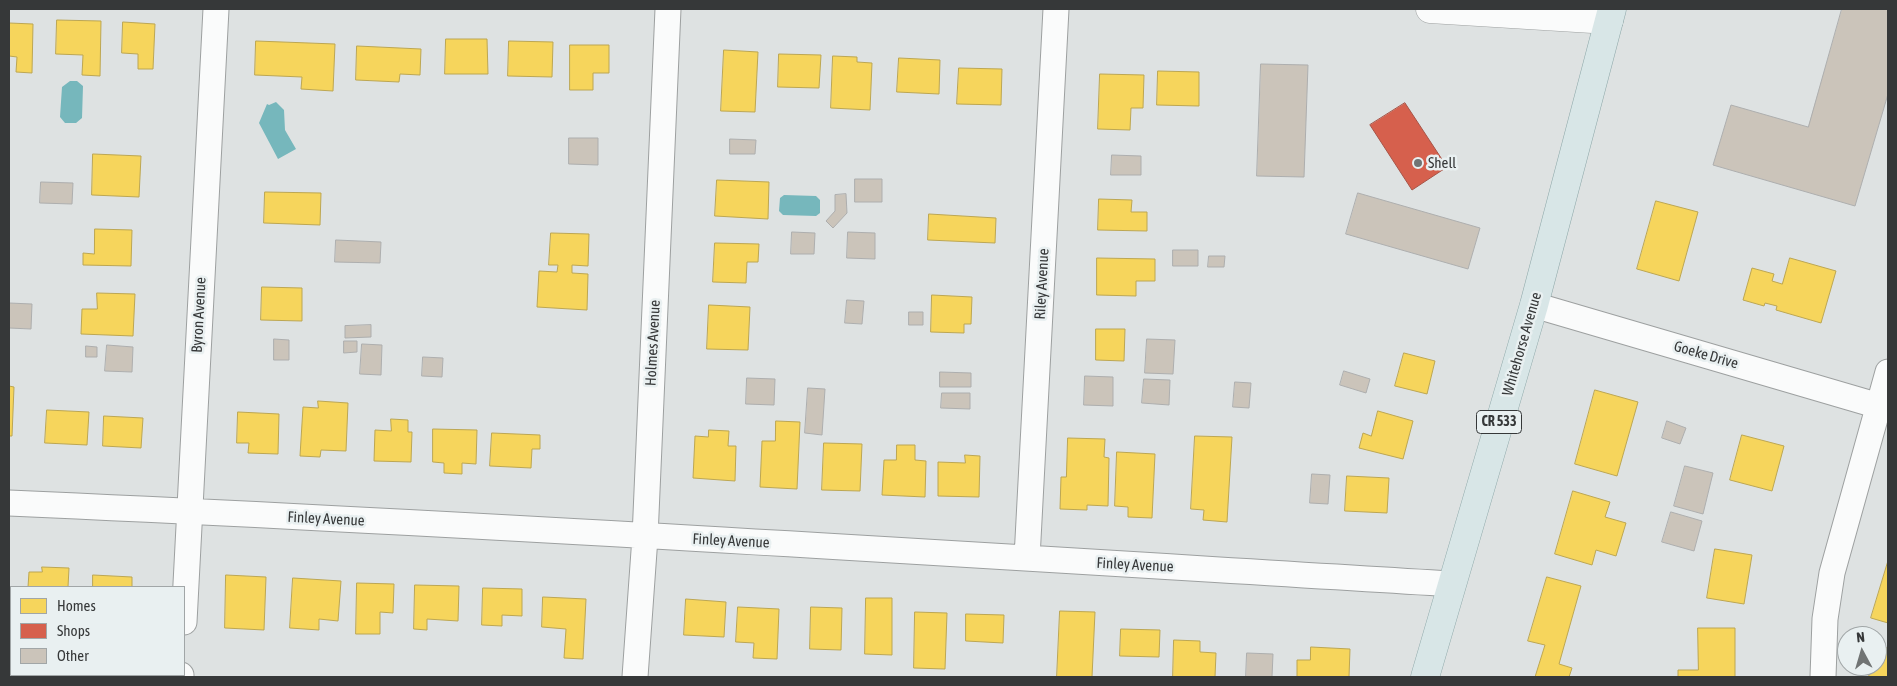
<!DOCTYPE html>
<html>
<head>
<meta charset="utf-8">
<style>
	body { margin:0 }
	#map { position:relative; width:1897px; height:686px; overflow:hidden; background:#dee2e2; font-family:"Asap Condensed",sans-serif }
	canvas { display:block }
	.frame { position:absolute; inset:0; border:10px solid #363839; pointer-events:none }
	.legend { position:absolute; left:10px; top:586px; width:175px; height:90px; box-sizing:border-box; background:#e9f0f1; border:1px solid #a1a6a7; margin:0; padding:6px 9px; list-style:none; font-size:15px; color:#363839 }
	.legend li { display:flex; align-items:center; gap:10px; height:25px }
	.legend b { width:25px; border:1px solid #a1a6a7 }
	.north { position:absolute; left:1837px; top:626px; width:50px; height:50px; box-sizing:border-box; background:#e9f0f1; border:1px solid #a1a6a7; border-radius:50%; rotate:354deg; font-size:14px; font-weight:700; line-height:20px; text-align:center; color:#363839 }
	.north::after { content:''; display:block; margin:auto; width:18px; height:22px; background:#717474; clip-path:polygon(50% 0,100% 100%,50% 72%,0 100%) }
</style>
</head>
<body>
<div id="map">
<canvas width="1897" height="686"></canvas>
<div class="frame"></div>
<ul class="legend">
<li><b style="height:14px;background:#f6d55c"></b>Homes</li>
<li><b style="height:14px;background:#d6604d"></b>Shops</li>
<li><b style="height:14px;background:#cbc4ba"></b>Other</li>
</ul>
<div class="north">N</div>
</div>
<script>
const ctx = document.querySelector('canvas').getContext('2d');
ctx.lineJoin = 'round';
function fillPath(path, color) {
  ctx.fillStyle = color;
  ctx.fill(path, 'evenodd');
}
function strokePath(path, color, width, dash) {
  ctx.strokeStyle = color;
  ctx.lineWidth = width;
  ctx.lineCap = dash ? 'butt' : 'round';
  ctx.setLineDash(dash || []);
  ctx.stroke(path);
}
function drawText(font, color, halo, rows, align = 'center') {
  ctx.font = font + ' "Asap Condensed",sans-serif';
  ctx.lineWidth = 5;
  ctx.setLineDash([]);
  ctx.textBaseline = 'middle';
  ctx.strokeStyle = halo;
  ctx.fillStyle = color;
  for (const [text, x, y, turn = 0] of rows) {
    ctx.save();
    ctx.translate(x, y);
    ctx.rotate((+turn || 0) * Math.PI / 180);
    ctx.textAlign = isNaN(turn) ? turn : align;
    if (halo) ctx.strokeText(text, 0, 0);
    ctx.fillText(text, 0, 0);
    ctx.restore();
  }
}
fillPath(new Path2D(`
	M70,81H77L83,86L82,118L76,123H65L60,117L62,87Z
	M276,102L284,110L285,130L296,149L278,159L259,123L267,104L269,105Z
	M784,195L816,196L820,200V213L816,216L783,215L779,211L780,198Z`), '#76b7bc');
const homes = new Path2D(`
	M57,20L101,21L100,76L82,75L83,55L56,54Z
	M123,22L155,24L153,69H138V54L122,53Z
	M9,23L33,24L32,73L16,72L17,57L9,56Z
	M446,39H487L488,74H445Z
	M256,41L335,44L333,91L301,89L302,77L255,75Z
	M509,41L553,42L552,77L508,76Z
	M570,45H609V73H593V90H570Z
	M357,46L421,49L420,75L400,74L399,82L356,80Z
	M724,50L758,52L755,112L721,111Z
	M779,54L821,55L819,88L778,87Z
	M833,56L857,57V62L872,63L870,110L831,108Z
	M899,58L940,60L939,94L897,92Z
	M959,68L1002,69L1001,105L957,104Z
	M1158,71L1199,72V106L1157,105Z
	M1100,74L1144,75L1143,108H1131L1130,130L1098,129Z
	M93,154L141,156L139,197L92,195Z
	M717,180L769,182L768,219L715,216Z
	M265,192L321,193L320,225L264,223Z
	M1099,199L1132,200L1131,212H1147V231L1098,230Z
	M1656,201L1698,212L1679,281L1637,269Z
	M929,214L996,218L995,243L928,240Z
	M95,229L132,230L131,266L83,265V253L94,254Z
	M551,233L589,234L588,266L572,265V273L588,274L587,310L537,307L539,271L557,272L558,265H549Z
	M715,243L759,244L758,262H747L746,283L713,282Z
	M1097,258L1155,259V281H1136V296L1097,295Z
	M1790,258L1836,271L1821,323L1776,310L1777,306L1765,303L1764,306L1743,300L1752,268L1774,274L1772,281L1782,284Z
	M262,287L302,288V321L261,320Z
	M97,293L135,294L133,336L81,334L82,309H97Z
	M932,295L972,297L971,324H964V333L931,332Z
	M709,305L750,307L748,350L707,349Z
	M1096,329H1125L1124,361L1096,360Z
	M1404,353L1435,361L1427,394L1395,386Z
	M9,386L14,387L12,436H9Z
	M1595,390L1638,402L1617,476L1575,464Z
	M318,401L348,403L346,451L321,450L320,457L300,456L303,407L318,408Z
	M47,410L89,412L87,445L45,443Z
	M1378,411L1413,421L1403,459L1359,448L1363,433L1371,436Z
	M238,412L279,414L278,454L248,453L249,443H237Z
	M104,416L143,418L141,448L103,446Z
	M391,419L408,420V432H412L411,462L374,461L375,430L391,431Z
	M776,421L800,422L797,489L760,487L762,441H775Z
	M433,429L477,430L476,464L462,463V474L444,473V463L433,462Z
	M709,430L729,431L728,446H736L735,481L693,478L695,436L708,437Z
	M492,433L540,435V449H532L531,468L490,466Z
	M1742,435L1784,446L1772,491L1730,480Z
	M1195,436L1232,437L1227,522L1203,520L1204,510L1191,509Z
	M1068,438L1105,439L1104,457L1109,458L1108,506L1087,505V510L1060,509L1061,477H1066Z
	M824,443L862,444L860,491L822,490Z
	M897,445H915V460L926,461L925,497L882,495L884,460H896Z
	M1117,452L1155,454L1152,518L1128,517V507L1115,506Z
	M965,455L980,456L979,497L938,496V462L965,463Z
	M1347,476L1389,478L1387,513L1345,511Z
	M1573,491L1610,502L1605,517L1626,523L1616,556L1596,550L1592,565L1555,554Z
	M1715,549L1752,555L1744,604L1707,598Z
	M1888,561V623L1871,618Z
	M42,567L69,568L68,587H28L29,572H42Z
	M93,575L132,577V587H93Z
	M226,575L266,577L264,630L225,628Z
	M1547,577L1581,586L1559,664L1572,668L1569,677H1535L1545,645L1528,641Z
	M293,578L341,581L338,621L319,619V630L290,628Z
	M357,583L394,584L393,613L380,612V634H356Z
	M415,585L459,586L458,621L427,619V630L414,629Z
	M483,588L522,589V616L502,615V626L482,625Z
	M543,597L586,599L583,659L564,658L566,629L542,627Z
	M866,598H892V655L865,654Z
	M686,599L726,602L724,637L684,635Z
	M738,607L779,609L777,659L753,658L754,643L736,642Z
	M811,607L842,608L841,650L810,649Z
	M1060,611L1095,612L1092,677H1057Z
	M915,612L947,613L945,669L914,668Z
	M966,614L1004,615L1003,643L966,641Z
	M1698,628H1735V677H1678V670H1698Z
	M1121,629L1160,630L1159,657L1120,656Z
	M1174,640L1200,641V652L1216,653L1215,677H1173Z
	M1311,647L1350,649L1349,677H1297V660H1310Z
	M1888,648V677H1869L1868,666H1877V649Z`);
fillPath(homes, '#f6d55c');
strokePath(homes, '#bca652', 1);
const shops = new Path2D(`
	M1405,103L1447,167L1412,190L1370,125Z`);
fillPath(shops, '#d6604d');
strokePath(shops, '#a65447', 1);
const building = new Path2D(`
	M1842,9H1888V94L1855,206L1713,165L1731,105L1808,127Z
	M1261,64L1308,65L1304,177L1257,176Z
	M569,138H598V165L569,164Z
	M730,139L756,140L755,154H730Z
	M1112,155L1141,156V175H1111Z
	M855,179H882V202H855Z
	M41,182L73,183L72,204L40,203Z
	M1358,193L1480,228L1468,269L1346,234Z
	M846,194L847,213L833,228L826,221L835,211V195Z
	M792,232L815,233L814,254H791Z
	M848,232L875,233V259L847,258Z
	M336,240L381,242L380,263L335,262Z
	M1173,250H1198V266H1173Z
	M1209,256H1225L1224,267H1208Z
	M847,300L864,301L862,324L845,323Z
	M9,303L32,304L31,329L9,328Z
	M909,312H923V325H909Z
	M371,325V337L345,338V326Z
	M274,339L289,340V360H274Z
	M1147,339L1175,340L1173,374L1145,373Z
	M344,341H357V352L344,353Z
	M362,344L382,345L381,375L360,374Z
	M107,345L133,347L132,372L105,371Z
	M86,346L97,347V357H86Z
	M423,357L443,358L442,377L422,376Z
	M1344,371L1370,379L1366,393L1340,385Z
	M940,372L971,373V387H940Z
	M1085,376L1113,377V406L1084,405Z
	M747,378L775,379L774,405L746,404Z
	M1144,379L1170,380L1169,405L1142,403Z
	M1235,382L1251,383L1249,408L1233,407Z
	M808,388L825,389L822,435L805,433Z
	M942,393H970V409L941,408Z
	M1667,421L1686,428L1680,444L1662,438Z
	M1685,466L1713,473L1703,514L1674,506Z
	M1312,474L1330,475L1328,504L1310,503Z
	M1671,512L1702,521L1694,551L1662,542Z
	M1247,653L1273,654L1272,677H1246Z
	M60,675H77V677H60Z`);
fillPath(building, '#cbc4ba');
strokePath(building, '#adaeae', 1);
const street = new Path2D(`
	M1534,305L1879,406
	M9,503C490,524 971,555 1452,584
	M1027,558L1056,9
	M184,622L216,9
	M181,677V675
	M635,677L645,537L668,9
	M1823,677L1825,619L1832,573L1888,372`);
const secondary = new Path2D(`
	M1430,9L1609,20`);
const primary = new Path2D(`
	M1425,677L1534,305L1612,9`);
strokePath(street, '#9da0a0', 27);
strokePath(secondary, '#9da0a0', 29);
strokePath(primary, '#8ea8a9', 29);
strokePath(street, '#fafbfb', 25);
strokePath(secondary, '#fafbfb', 28);
strokePath(primary, '#d8e6e7', 28);
for (const [x, y, r, color] of [
	[1418,163,5,"#717474"]
]) {
  const dot = new Path2D();
  dot.arc(x, y, r, 0, 2 * Math.PI);
  ctx.fillStyle = color;
  ctx.fill(dot);
  strokePath(dot, '#e9f0f1', 2);
}
for (const [x, y, w] of [
	[1499,422,45]
]) {
  const box = new Path2D();
  box.roundRect(x - w / 2, y - 11.5, w, 23, 4);
  ctx.fillStyle = '#e9f0f1';
  ctx.fill(box);
  strokePath(box, '#363839', 1);
}
drawText('bold 14px', '#363839', null, [
	["CR 533",1499,422]
]);
drawText('15px', '#363839', '#e9f0f1', [
	["Shell",1428,163]
], 'left');
drawText('15px', '#363839', '#e9f0f1', [
	["Riley Avenue",1042,284,-87],
	["Byron Avenue",199,315,-87],
	["Holmes Avenue",653,343,-87],
	["Whitehorse Avenue",1522,344,-74],
	["Goeke Drive",1706,355,16],
	["Finley Avenue",326,519,3],
	["Finley Avenue",731,541,3],
	["Finley Avenue",1135,565,3]
]);
</script>
</body>
</html>
